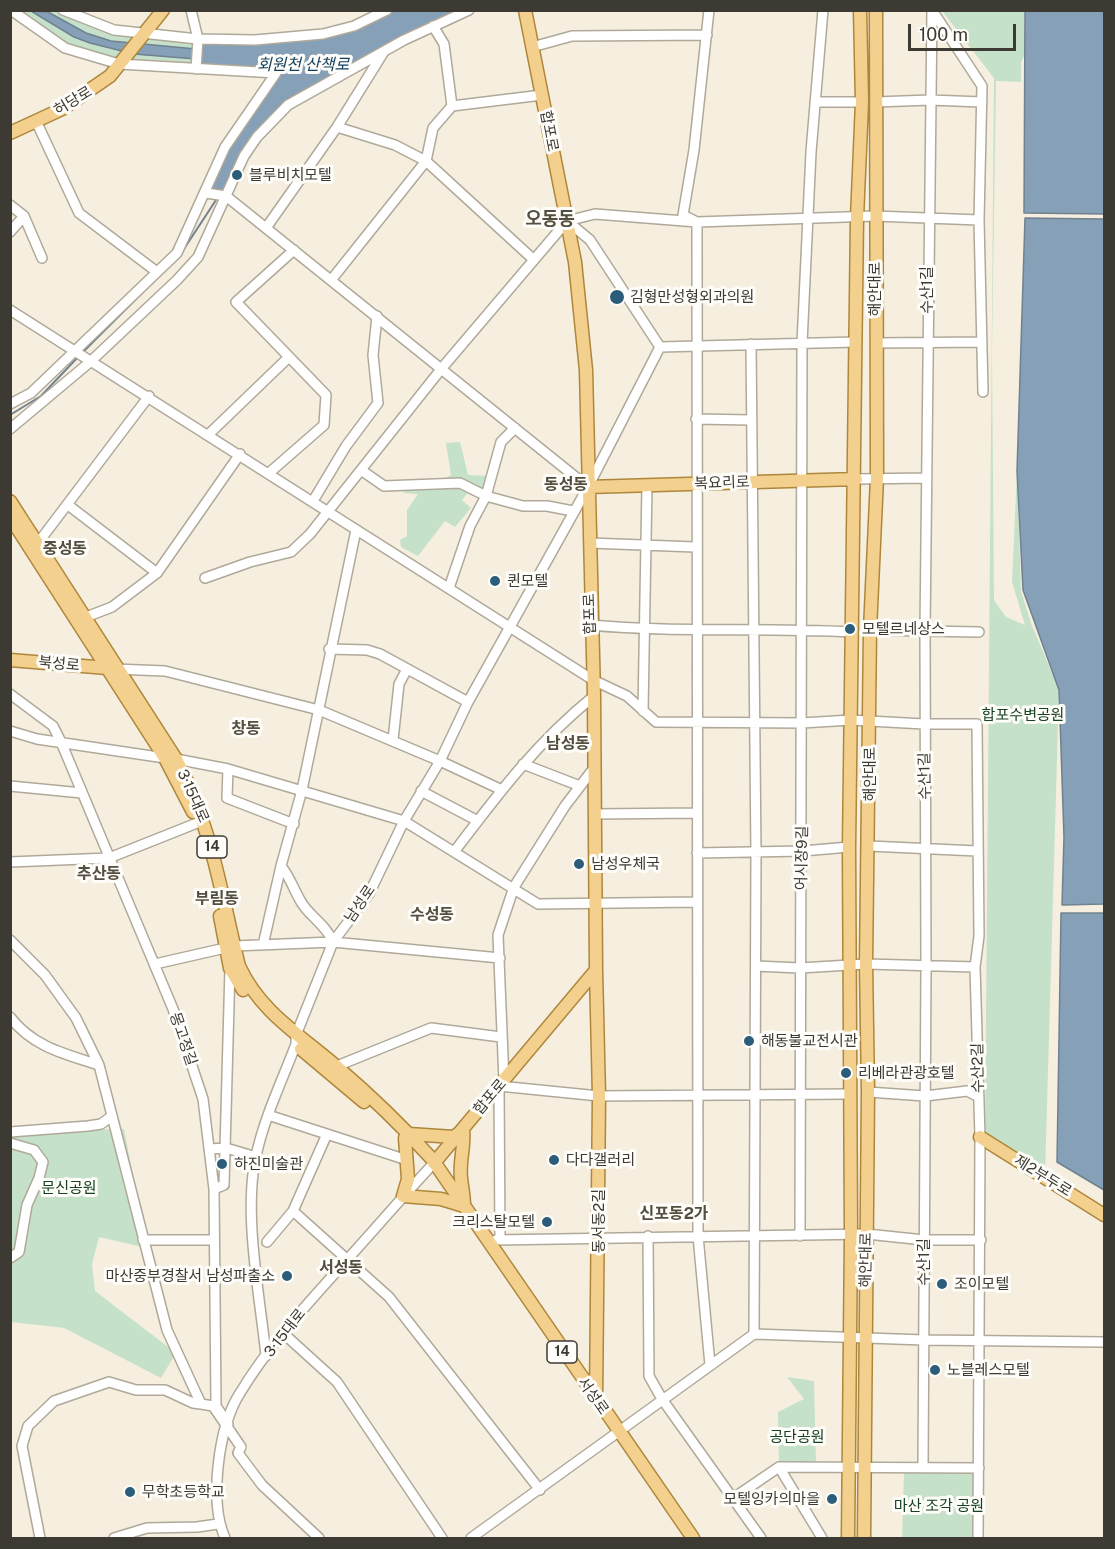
<!DOCTYPE html>
<html>
<head>
<meta charset="utf-8">
<style>
	body { margin:0 }
	#map { position:relative; width:1115px; height:1549px; overflow:hidden; background:#f6efdf; font-family:"Public Sans",sans-serif }
	canvas { display:block }
	.frame { position:absolute; inset:0; border:12px solid #3d3a34; pointer-events:none }
	.scale { position:absolute; left:908px; top:24px; width:108px; height:27px; box-sizing:border-box; border:3px solid #3d3a34; border-top:0; padding-left:8px; font-size:18px; line-height:21px; white-space:nowrap; color:#3d3a34; -webkit-text-stroke:4px #fefdf9; paint-order:stroke }
</style>
</head>
<body>
<div id="map">
<canvas width="1115" height="1549"></canvas>
<div class="frame"></div>
<div class="scale">100 m</div>
</div>
<script>
const ctx = document.querySelector('canvas').getContext('2d');
ctx.lineJoin = 'round';
function fillPath(path, color) {
  ctx.fillStyle = color;
  ctx.fill(path, 'evenodd');
}
function strokePath(path, color, width, dash) {
  ctx.strokeStyle = color;
  ctx.lineWidth = width;
  ctx.lineCap = dash ? 'butt' : 'round';
  ctx.setLineDash(dash || []);
  ctx.stroke(path);
}
function drawText(font, color, halo, rows, align = 'center') {
  ctx.font = font + ' "Public Sans","Noto Sans KR",sans-serif';
  ctx.lineWidth = 6;
  ctx.setLineDash([]);
  ctx.textBaseline = 'middle';
  ctx.strokeStyle = halo;
  ctx.fillStyle = color;
  for (const [text, x, y, turn = 0] of rows) {
    ctx.save();
    ctx.translate(x, y);
    ctx.rotate((+turn || 0) * Math.PI / 180);
    ctx.textAlign = isNaN(turn) ? turn : align;
    if (halo) ctx.strokeText(text, 0, 0);
    ctx.fillText(text, 0, 0);
    ctx.restore();
  }
}
fillPath(new Path2D(`
	M11,11H63L114,30L198,39L196,69L119,64L65,48Z
	M942,11H1024L1025,54L1021,62V82L996,81L992,352L994,600L1006,617L1025,625L1012,582L1017,471L1021,591L1031,623L1059,690L1045,1175L985,1135L994,78Z
	M460,442L468,475L489,476L485,492L471,489L462,500L471,508L455,527L445,521L418,556L401,547L400,540L407,536V510L418,494L404,493L402,489L440,481L451,475L446,443Z
	M124,1129L147,1248L99,1237L92,1264L95,1291L176,1353L161,1378L64,1328L11,1322L10,1131Z
	M787,1377L814,1381L816,1465L779,1462L778,1412L804,1399Z
	M975,1471L974,1538H902L904,1473Z`), '#c5e1c9');
const water = new Path2D(`
	M31,11L48,12L86,33L111,41L196,49L198,39L323,34L387,11H469L288,105L257,137L226,196L206,193L211,175L276,73L196,69V59L134,54L90,43L74,37Z
	M1025,11H1104V214L1024,213Z
	M1025,218L1104,219V904L1062,905L1064,837L1059,690L1023,590L1017,471Z
	M1061,913H1104V1190L1057,1162Z`);
fillPath(water, '#86a0b7');
strokePath(water, '#708190', 1.5);
strokePath(new Path2D(`
	M180,255L216,200
	M82,353L159,276
	M10,415L41,396L78,357`), '#708190', 2);
const minor = new Path2D(`
	M11,10L65,48L119,64L276,73
	M63,10L114,30L198,39L255,40L323,34L354,26L387,10
	M191,10L198,39L196,69
	M709,10L694,150L683,215L697,222L698,1236L710,1365
	M932,10L982,86L979,220
	M433,26L444,44L452,106
	M532,47L572,36L707,35
	M815,102H862
	M876,102L930,100L982,102
	M36,121L79,213L157,272
	M337,127L395,145L426,161L534,260
	M206,193L226,196L588,487
	M10,205L24,216L42,258
	M567,221L595,214L697,222L875,216L979,220L983,392
	M266,228L337,127L383,53
	M10,232L24,216
	M332,279L426,161L433,128L452,106L542,95
	M10,310L593,680L627,696L656,722L802,723L851,720L924,724H977L979,936L975,967L980,1137L978,1538
	M876,343L981,342
	M751,344L756,853L754,1334
	M660,347L856,342
	M10,404L31,393L177,253L225,147L276,73
	M696,419L751,420
	M10,429L90,362L177,280L198,257L244,156L257,137L288,105L404,40L469,10
	M209,434L289,357
	M361,470L384,486L460,483L486,496L523,506H547L573,511
	M269,473L324,425L326,395L236,302L294,250
	M856,479L926,478
	M313,501L346,446L378,403L373,355L377,316
	M68,505L157,573
	M38,543L149,396
	M590,543L695,547
	M205,578L250,562L291,552L310,534L442,368L567,221
	M449,588L470,526L486,496L501,442L515,428
	M86,617L112,607L157,573L240,454
	M590,625C677,633 765,627 852,632
	M870,630L979,632
	M329,649L367,650L380,654L468,702
	M115,669L165,671L319,710L440,761L502,790
	M10,694L53,726L61,742L173,1009L203,1099L214,1189L216,1406L228,1424
	M643,711L647,485
	M10,731L37,739L165,758
	M393,740L399,684L407,669
	M176,759L228,769L404,821L538,904L697,902
	M523,764L580,786
	M228,769L227,798L294,824
	M10,786L82,793
	M421,791L478,821
	M595,814L697,813
	M869,846L977,851
	M454,852C498,794 537,742 594,696
	M697,853L803,851L849,847
	M10,862L109,858L197,823
	M281,866C290,877 293,888 300,900C308,916 326,924 333,942
	M10,940L45,975L76,1018L99,1065L167,1330L201,1404L213,1406L241,1447L238,1453L262,1485L319,1538
	M263,945L281,866L302,790L356,530
	M155,964L234,946L333,942L500,958
	M756,966L800,968L866,964L975,967
	M10,1017C33,1047 65,1054 99,1065
	M332,1068L431,1028L501,1037
	M504,1081L498,935L514,887L565,806L594,768
	M868,1092L925,1096L967,1091L979,1097
	M268,1115L407,1160
	M10,1132L88,1126L101,1124L112,1116
	M10,1143L34,1150L43,1162L39,1178L27,1205L19,1252L10,1258
	M209,1149L226,1148L256,1157
	M214,1189L224,1185L230,968
	M293,1211L389,1297L540,1490
	M648,1236L649,1376L662,1399L761,1538
	M800,1236L802,343L811,152L823,10
	M143,1240H214
	M496,1240L867,1234L924,1240H981
	M500,1240L499,1086L599,1096L849,1094
	M267,1242L293,1211L327,1134
	M283,1333L337,1382L442,1538
	M266,1356C260,1296 243,1214 256,1156C264,1118 282,1081 296,1044V1035L333,942L369,894L404,821L440,761L468,702L588,487L660,347L590,240L567,221
	M779,1467L822,1538
	M923,1467L926,967L925,630L932,10
	M732,1499L779,1467L979,1468
	M40,1538L22,1446L28,1426L54,1401L109,1382L136,1390H165L193,1403L201,1404
	M114,1538L147,1528L197,1527L218,1524
	M225,1538C209,1502 218,1427 240,1393C269,1345 308,1303 345,1262C375,1229 404,1195 434,1163
	M471,1538L754,1334L924,1340L1104,1342`);
const major = new Path2D(`
	M10,133L62,109L110,76L163,10
	M588,487L856,479
	M10,501L176,759C212,826 221,894 239,966C260,1012 300,1035 337,1067C371,1096 402,1126 432,1159L693,1538
	M10,517L165,758L193,812
	M10,660L107,668
	M220,916L230,968L243,990
	M596,970L599,1096L596,1400
	M301,1049L364,1102
	M980,1137L1104,1215
	M405,1138L408,1179L403,1196L441,1199L464,1206C464,1195 462,1188 461,1178C459,1161 465,1146 463,1130L454,1137L409,1134
	M434,1163L596,970L594,696L586,370L575,262L525,10
	M848,1538L851,1234L849,847L857,218L862,102L860,10
	M864,1538L868,1092L866,964L870,630L877,478L876,10`);
strokePath(minor, '#b0a99a', 12);
strokePath(major, '#ae873c', 15);
strokePath(minor, '#fff', 9);
strokePath(major, '#f3d08d', 12);
for (const [x, y, r, color] of [
	[237,175,6,"#2b5d7a"],
	[617,297,8,"#2b5d7a"],
	[495,581,6,"#2b5d7a"],
	[850,629,6,"#2b5d7a"],
	[579,864,6,"#2b5d7a"],
	[749,1041,6,"#2b5d7a"],
	[846,1073,6,"#2b5d7a"],
	[554,1160,6,"#2b5d7a"],
	[222,1164,6,"#2b5d7a"],
	[547,1222,6,"#2b5d7a"],
	[287,1276,6,"#2b5d7a"],
	[942,1284,6,"#2b5d7a"],
	[935,1370,6,"#2b5d7a"],
	[130,1492,6,"#2b5d7a"],
	[832,1499,6,"#2b5d7a"]
]) {
  const dot = new Path2D();
  dot.arc(x, y, r, 0, 2 * Math.PI);
  ctx.fillStyle = color;
  ctx.fill(dot);
  strokePath(dot, '#fefdf9', 2);
}
for (const [x, y, w] of [
	[212,847,30],
	[562,1352,30]
]) {
  const box = new Path2D();
  box.roundRect(x - w / 2, y - 11, w, 22, 4.5);
  ctx.fillStyle = '#fefdf9';
  ctx.fill(box);
  strokePath(box, '#3d3a34', 1.5);
}
drawText('bold 14px', '#3d3a34', null, [
	["14",212,847],
	["14",562,1352]
]);
drawText('15px', '#3d3a34', '#fefdf9', [
	["허당로",73,101,-31],
	["합포로",549,131,79],
	["해안대로",875,289,-90],
	["수산1길",927,290,-90],
	["복요리로",722,483,-2],
	["합포로",590,614,-92],
	["북성로",59,664,5],
	["해안대로",870,774,-90],
	["수산1길",925,776,-91],
	["3·15대로",193,796,66],
	["어시장9길",802,858,-89],
	["남성로",360,904,-56],
	["몽고정길",183,1039,71],
	["수산2길",978,1068,-91],
	["합포로",490,1097,-50],
	["제2부두로",1043,1176,32],
	["동서동2길",599,1221,-90],
	["해안대로",866,1260,-89],
	["수산1길",924,1262,-90],
	["3·15대로",285,1333,-52],
	["서성로",593,1396,55]
]);
drawText('15px', '#3d3a34', '#fefdf9', [
	["블루비치모텔",249,175],
	["김형만성형외과의원",630,297],
	["퀸모텔",507,581],
	["모텔르네상스",862,629],
	["남성우체국",591,864],
	["해동불교전시관",761,1041],
	["리베라관광호텔",858,1073],
	["다다갤러리",566,1160],
	["하진미술관",234,1164],
	["크리스탈모텔",535,1222,"right"],
	["마산중부경찰서 남성파출소",275,1276,"right"],
	["조이모텔",954,1284],
	["노블레스모텔",947,1370],
	["무학초등학교",142,1492],
	["모텔잉카의마을",820,1499,"right"]
], 'left');
drawText('15px', '#164221', '#fefdf9', [
	["합포수변공원",1023,715],
	["문신공원",69,1188],
	["공단공원",797,1437],
	["마산 조각 공원",939,1506]
]);
drawText('italic 16px', '#0f3e5f', '#fefdf9', [
	["회원천 산책로",303,65]
]);
drawText('bold 16px', '#544e40', '#fefdf9', [
	["동성동",566,485],
	["중성동",65,549],
	["창동",246,729],
	["남성동",568,744],
	["추산동",99,874],
	["부림동",217,899],
	["수성동",432,915],
	["신포동2가",674,1214],
	["서성동",341,1268]
]);
drawText('bold 18px', '#544e40', '#fefdf9', [
	["오동동",550,219]
]);
</script>
</body>
</html>
